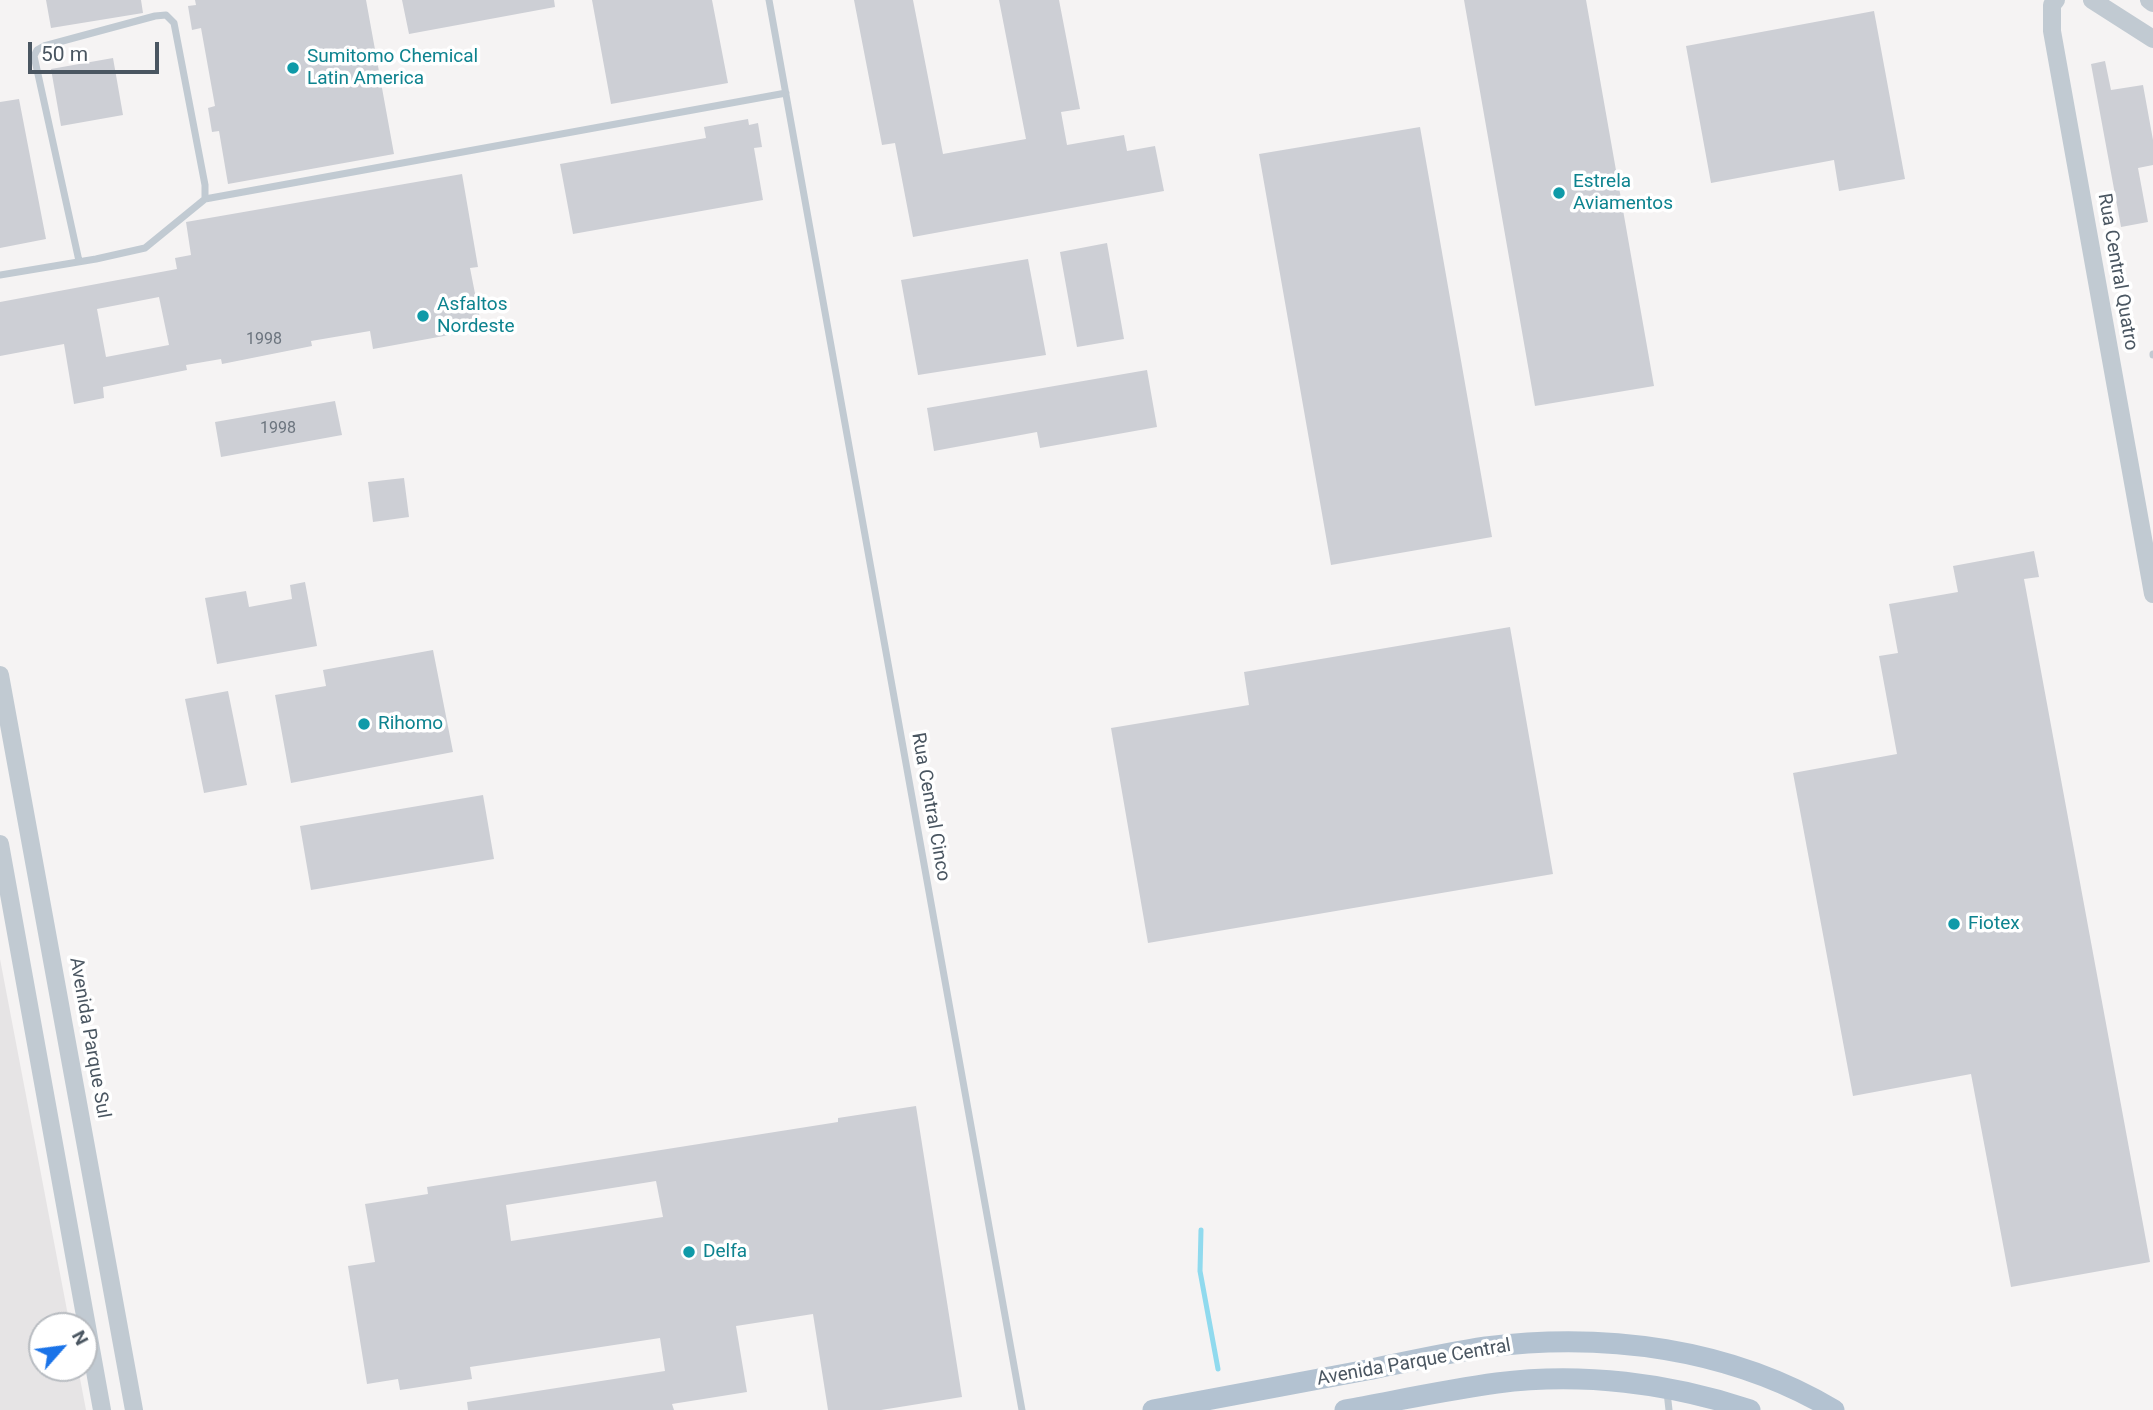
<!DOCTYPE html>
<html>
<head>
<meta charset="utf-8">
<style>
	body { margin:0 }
	#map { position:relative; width:2153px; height:1410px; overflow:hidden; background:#f5f3f3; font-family:Roboto,sans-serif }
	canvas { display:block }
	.north { position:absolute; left:28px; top:1312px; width:70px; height:70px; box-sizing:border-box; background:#fff; border:2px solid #b7bbc0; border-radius:50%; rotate:62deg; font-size:19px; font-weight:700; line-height:28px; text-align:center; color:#4a5661 }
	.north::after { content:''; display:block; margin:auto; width:24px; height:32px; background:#1a73e8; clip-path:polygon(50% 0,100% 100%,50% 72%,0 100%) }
	.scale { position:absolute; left:28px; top:42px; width:131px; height:32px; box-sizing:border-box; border:4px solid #4a5661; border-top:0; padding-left:9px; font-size:21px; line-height:24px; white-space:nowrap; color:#4a5661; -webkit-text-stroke:5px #fff; paint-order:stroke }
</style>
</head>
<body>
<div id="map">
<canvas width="2153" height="1410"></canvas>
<div class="north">N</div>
<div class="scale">50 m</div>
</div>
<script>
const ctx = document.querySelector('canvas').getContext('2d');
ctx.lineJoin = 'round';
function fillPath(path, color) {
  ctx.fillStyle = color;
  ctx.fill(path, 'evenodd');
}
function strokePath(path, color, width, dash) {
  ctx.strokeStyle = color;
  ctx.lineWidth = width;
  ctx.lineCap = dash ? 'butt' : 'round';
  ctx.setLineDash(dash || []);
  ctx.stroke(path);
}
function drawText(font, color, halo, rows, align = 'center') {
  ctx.font = font + ' Roboto,sans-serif';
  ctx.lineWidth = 7;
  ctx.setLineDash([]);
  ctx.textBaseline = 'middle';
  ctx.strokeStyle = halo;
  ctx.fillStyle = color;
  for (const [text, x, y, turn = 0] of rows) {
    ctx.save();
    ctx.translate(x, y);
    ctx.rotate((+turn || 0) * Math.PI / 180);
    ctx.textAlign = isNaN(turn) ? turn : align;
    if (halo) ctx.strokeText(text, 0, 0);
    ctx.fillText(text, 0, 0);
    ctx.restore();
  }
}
fillPath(new Path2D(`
	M0,959L70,1326H42V1368H78L86,1410H0Z`), '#e6e4e5');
strokePath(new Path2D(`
	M1201,1230L1200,1271L1218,1369`), '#90daee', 5);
fillPath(new Path2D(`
	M46,0H141L143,13L51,28Z
	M195,0H366L394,154L228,184L219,131L212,132L208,108L215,106L201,28L192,30L188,6L196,5Z
	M402,0H554L555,7L409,34Z
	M592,0H712L728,83L611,104Z
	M854,0H913L943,154L1026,139L999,0H1059L1080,109L1061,112L1067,145L1124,135L1127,151L1155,146L1164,191L913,237L895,143L882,145Z
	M1464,0H1586L1654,386L1535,406Z
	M1874,11L1905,179L1839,191L1834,160L1711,183L1686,46Z
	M113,58L123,115L61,126L51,69Z
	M2105,61L2111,90L2143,85L2153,140V165L2138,168L2148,222L2121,227L2091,64Z
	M19,99L46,239L0,248V102Z
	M748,119L749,125L758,123L762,147L754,148L763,200L573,234L560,164L706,138L704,127Z
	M1420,127L1492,537L1331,565L1259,154Z
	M462,174L478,267L470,268L482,329L373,349L370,331L311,341L312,346L222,364L221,359L186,365L187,370L103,387L104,398L74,404L64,344L0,356V302L177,269L175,258L191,255L186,222ZM159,297L169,345L106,357L97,309Z
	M1107,243L1124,339L1077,347L1060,252Z
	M1028,259L1046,355L918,375L901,280Z
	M1147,370L1157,427L1040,448L1037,432L934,451L927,408Z
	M335,401L342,435L221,457L215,422Z
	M404,478L409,517L373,522L368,482Z
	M2034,551L2039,577L2024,579L2150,1262L2011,1287L1971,1074L1853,1096L1793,773L1897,754L1879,656L1898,653L1889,604L1958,592L1953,566Z
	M305,582L317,646L217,664L205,598L246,591L249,607L292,599L290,585Z
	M1510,627L1553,874L1148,943L1111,728L1249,705L1244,672Z
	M433,650L453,752L291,783L275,695L326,686L323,670Z
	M228,691L247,785L204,793L185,699Z
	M483,795L494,859L311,890L300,826Z
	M916,1106L962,1397L881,1410H828L813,1314L736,1326L747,1392L672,1404L674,1410H468L467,1402L665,1371L660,1338L470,1367L472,1379L400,1390L398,1379L367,1384L348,1266L375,1262L365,1204L428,1194L427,1187L838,1122V1118ZM656,1181L663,1217L511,1241L506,1205Z`), '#cdcfd5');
strokePath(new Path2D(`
	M769,0L1022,1410
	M79,261L34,56L37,50L44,46L155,16L166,15L174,23L205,185V199
	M0,275L96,259L145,248L205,199L786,93
	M2153,354V355
	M1667,1392L1669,1410`), '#c1cad2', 7);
strokePath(new Path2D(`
	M2056,0L2052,5V31L2153,594
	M2092,0L2153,39
	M2149,0L2153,3
	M0,675L134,1410
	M0,844L102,1410`), '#c1cad2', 18);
strokePath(new Path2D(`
	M1153,1410C1225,1397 1296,1383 1367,1370C1406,1362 1446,1353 1486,1347C1605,1332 1730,1348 1834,1410
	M1345,1410C1395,1401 1446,1390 1497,1383C1581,1372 1670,1383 1750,1410`), '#b3c2d1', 21);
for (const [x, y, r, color] of [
	[293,68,7,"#0f9aa8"],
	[1559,193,7,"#0f9aa8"],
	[423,316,7,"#0f9aa8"],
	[364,724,7,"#0f9aa8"],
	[1954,924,7,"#0f9aa8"],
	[689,1252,7,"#0f9aa8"]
]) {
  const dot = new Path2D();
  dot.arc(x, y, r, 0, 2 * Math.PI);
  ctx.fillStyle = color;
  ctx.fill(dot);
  strokePath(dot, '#fff', 2.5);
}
drawText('16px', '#6b747e', null, [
	["1998",264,340],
	["1998",278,429]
]);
drawText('19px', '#0d838f', '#fff', [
	["Sumitomo Chemical",307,57],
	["Latin America",307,79],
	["Estrela",1573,182],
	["Aviamentos",1573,204],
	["Asfaltos",437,305],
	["Nordeste",437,327],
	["Rihomo",378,724],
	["Fiotex",1968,924],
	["Delfa",703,1252]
], 'left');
drawText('19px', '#4a5661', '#fff', [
	["Rua Central Quatro",2117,272,80],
	["Rua Central Cinco",930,807,80],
	["Avenida Parque Sul",89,1038,80],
	["Avenida Parque Central",1414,1363,-10]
]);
</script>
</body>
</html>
